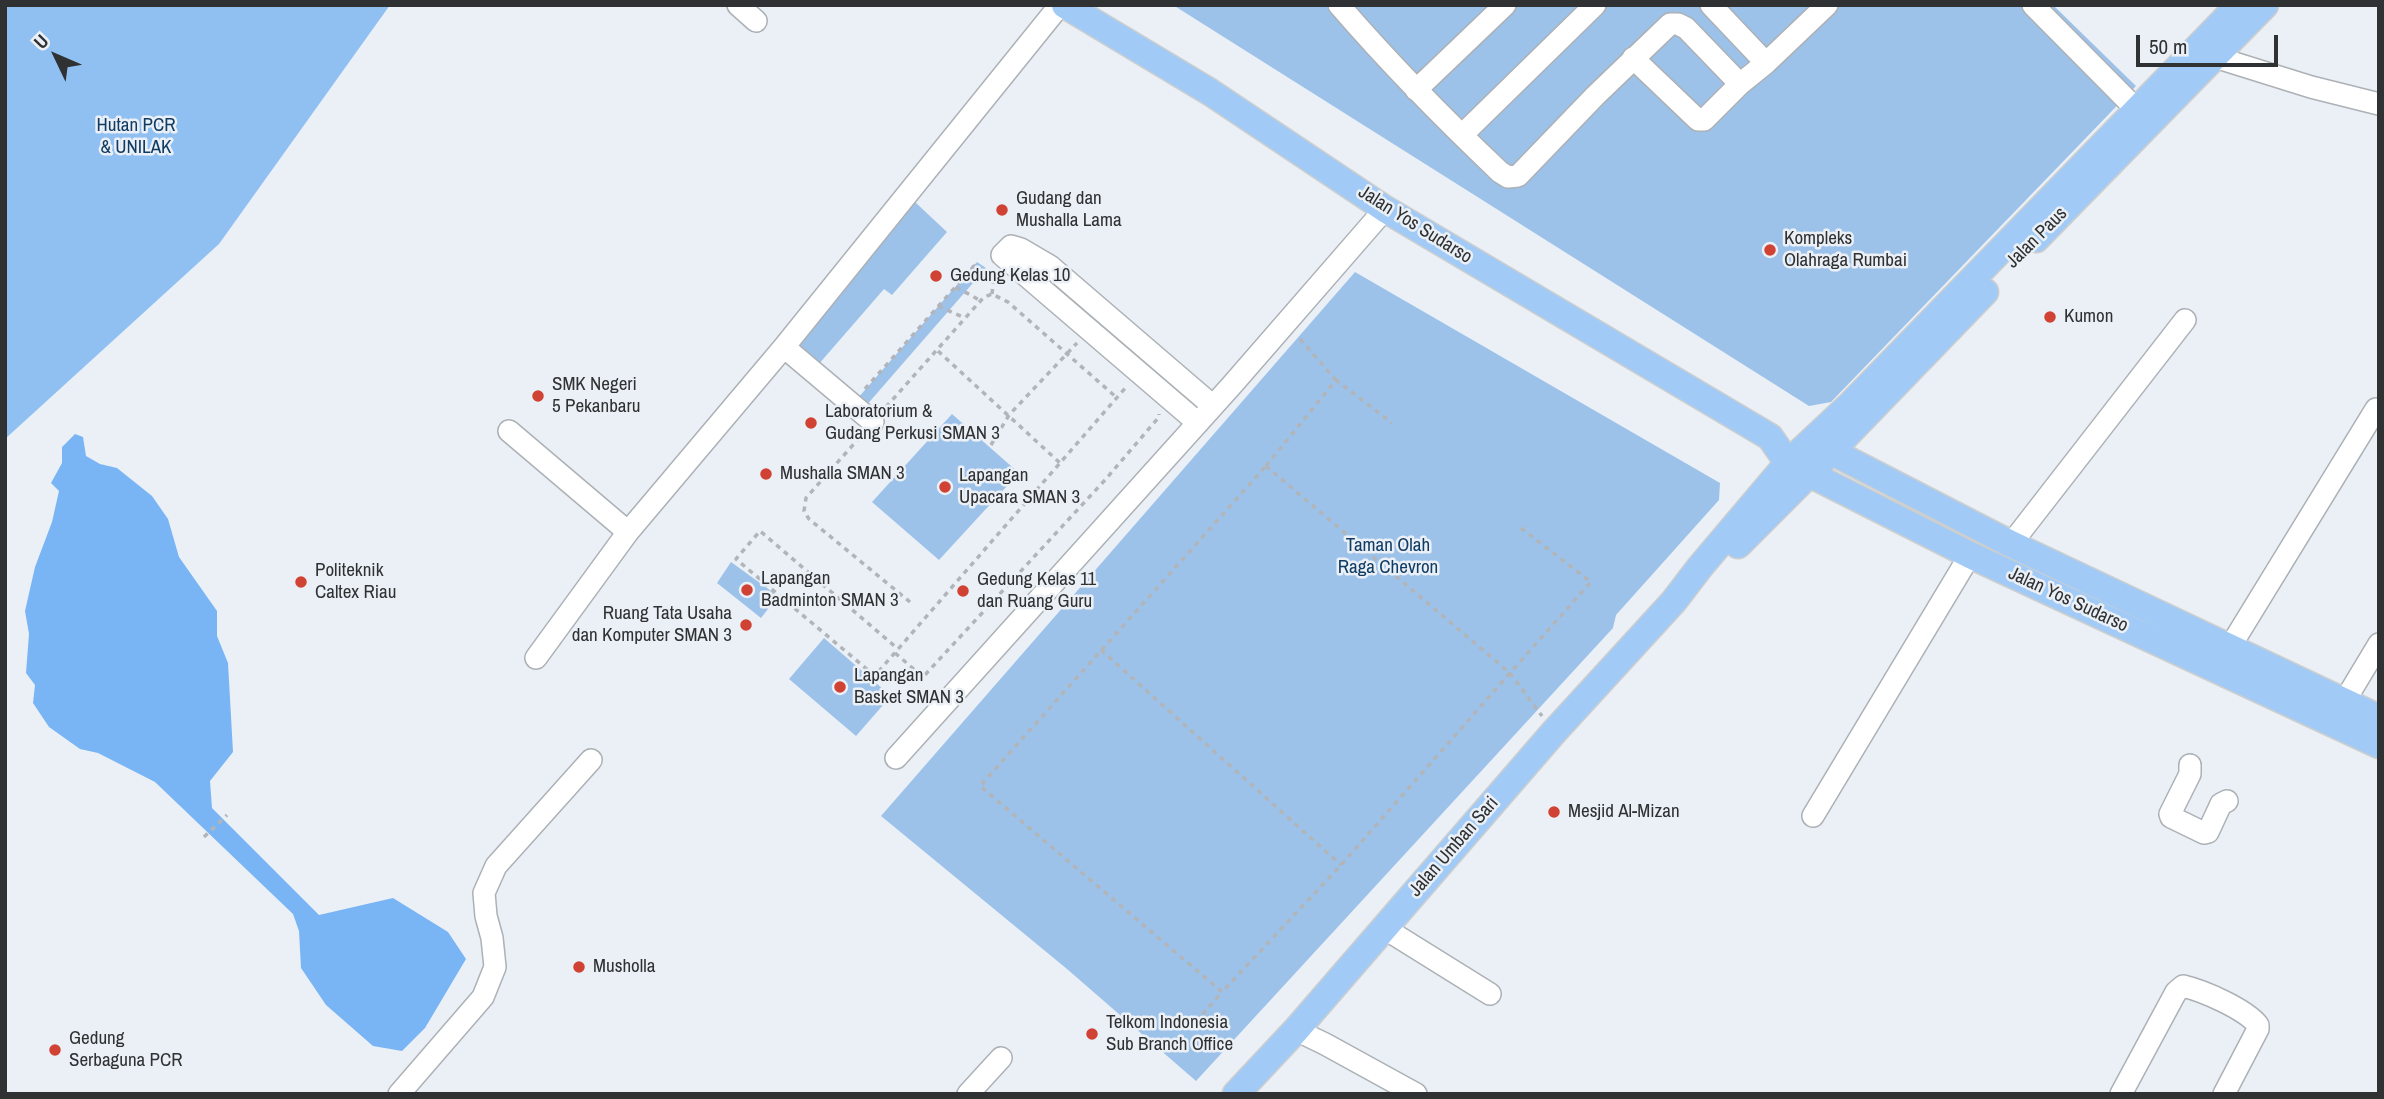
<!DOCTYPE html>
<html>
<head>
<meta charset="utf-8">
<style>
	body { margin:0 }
	#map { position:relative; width:2384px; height:1099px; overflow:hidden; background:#ebf0f6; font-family:"Archivo Narrow",sans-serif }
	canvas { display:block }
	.frame { position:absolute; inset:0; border:7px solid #2f3133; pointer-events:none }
	.north { position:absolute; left:21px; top:21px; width:70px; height:70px; -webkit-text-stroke:5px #ebf0f6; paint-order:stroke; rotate:314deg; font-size:19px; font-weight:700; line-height:28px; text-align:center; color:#2f3133 }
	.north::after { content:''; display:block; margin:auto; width:24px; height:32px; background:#2f3133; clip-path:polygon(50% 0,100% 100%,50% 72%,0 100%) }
	.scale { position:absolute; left:2136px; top:35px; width:142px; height:32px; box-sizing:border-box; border:4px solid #2f3133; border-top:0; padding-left:9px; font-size:21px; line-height:24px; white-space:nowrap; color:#2f3133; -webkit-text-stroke:5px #ebf0f6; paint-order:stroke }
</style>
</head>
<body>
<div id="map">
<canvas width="2384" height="1099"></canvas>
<div class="frame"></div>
<div class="north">U</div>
<div class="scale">50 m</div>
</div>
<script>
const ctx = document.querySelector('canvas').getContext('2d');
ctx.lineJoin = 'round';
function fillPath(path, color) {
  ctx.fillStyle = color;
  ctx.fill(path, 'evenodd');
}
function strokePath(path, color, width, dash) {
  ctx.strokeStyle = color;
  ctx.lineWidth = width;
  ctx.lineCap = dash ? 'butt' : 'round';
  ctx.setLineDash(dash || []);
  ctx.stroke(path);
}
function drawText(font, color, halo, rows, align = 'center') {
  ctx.font = font + ' "Archivo Narrow",sans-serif';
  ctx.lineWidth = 5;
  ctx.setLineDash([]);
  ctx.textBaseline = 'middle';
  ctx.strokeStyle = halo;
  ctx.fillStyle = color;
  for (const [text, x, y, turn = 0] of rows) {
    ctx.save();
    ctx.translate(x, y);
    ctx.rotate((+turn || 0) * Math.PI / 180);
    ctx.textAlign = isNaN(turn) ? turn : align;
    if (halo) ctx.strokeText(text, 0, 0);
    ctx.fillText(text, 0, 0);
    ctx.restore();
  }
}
fillPath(new Path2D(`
	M1173,5H2053L2136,86L1831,402L1809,406Z
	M915,202L947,232L892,295L884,289L818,365L798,346Z
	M977,262L986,268L865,407L857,399Z
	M1355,272L1720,483L1719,500L1616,615L1613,628L1196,1081L1067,969L881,816Z
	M952,414L1019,473L939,560L872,502Z
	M731,562L778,596L761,618L717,583Z
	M824,638L891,696L856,736L789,679Z`), '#9dc2ea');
fillPath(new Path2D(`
	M5,5H390L219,244L5,439Z`), '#90c0f2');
fillPath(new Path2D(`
	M75,434L83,437L86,456L100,464L117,468L152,496L168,519L179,557L217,611V636L228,663L233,752L210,781L212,808L319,915L393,898L448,932L466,959L425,1028L402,1051L373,1046L326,1005L301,968L299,931L293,914L155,782L98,753L80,749L49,727L33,703L35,685L26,673L29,634L25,611L35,567L52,522L59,491L51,483L62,463V447Z`), '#79b5f5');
const minor = new Path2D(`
	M738,5L756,21
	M1339,5C1390,64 1444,119 1500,172L1508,177L1518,176L1595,96L1670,24H1678L1686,28L1740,84
	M1711,5L1766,63L1827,5
	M2033,5L2137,110
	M2215,57L2311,87L2379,104
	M1633,58L1698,120H1704L1740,84L1766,63
	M1416,90L1505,5
	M1462,135L1595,5
	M784,347L873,422
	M1198,423L1002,255L1011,246L1021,249L1050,266L1213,406
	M509,431L628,532
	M2011,544L2185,320
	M2230,647L2376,409
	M536,658L628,532L784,347L1060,5
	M2344,702L2379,644
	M896,758L1232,385L1385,209
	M2190,765V774L2170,814L2171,817L2204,833L2208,832L2221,804L2227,801
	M1813,816L1970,555
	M1384,928L1490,994
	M1296,1030L1325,1044L1416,1094
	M399,1094L483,997L495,967L492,938L486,916L484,893L496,866L591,760
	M968,1094L1001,1058
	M2121,1094L2176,992L2183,986C2204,991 2245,1009 2258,1025V1029L2224,1094`);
const major = new Path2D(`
	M1065,5L1210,92L1385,209L1770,437L1788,463L1970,555L2379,745
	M2036,239L2265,5
	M1817,444L2011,544L2379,718
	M1738,545L1810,473L1985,292
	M1236,1094L1296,1030L1554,732L1674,601L1700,567L1788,463L1850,405L2239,5`);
strokePath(minor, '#acb1b6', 24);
strokePath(major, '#cdcece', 29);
strokePath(new Path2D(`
	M956,287L981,301
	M992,294L994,276
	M938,306L965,318
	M1300,339L1336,380
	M938,351L1060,463
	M865,389L974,266L994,278
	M886,407L984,297L992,294L1008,302L1116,397
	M860,437L806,498L804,511L809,519L910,602
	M991,445L1009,415L1077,343
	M1266,466L1510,673L1341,865L1222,992L980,786Z
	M1266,466L1336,380L1392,423
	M1521,528L1591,582L1510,673L1542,716
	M1101,650L1341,865
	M895,653L923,677L1105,480L1159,417V414
	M875,676L736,559L760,531L898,649
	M872,679L1127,386
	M204,837L227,815
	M1196,1022L1222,992`), '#b1b5b9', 3.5, [5, 5]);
strokePath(minor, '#fff', 21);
strokePath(major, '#a1cbf6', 26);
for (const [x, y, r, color] of [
	[1002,210,7,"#d04334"],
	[1770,250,7,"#d04334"],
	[936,276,7,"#d04334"],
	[2050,317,7,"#d04334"],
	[538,396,7,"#d04334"],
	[811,423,7,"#d04334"],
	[766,474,7,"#d04334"],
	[945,487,7,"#d04334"],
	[301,582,7,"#d04334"],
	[747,590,7,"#d04334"],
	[963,591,7,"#d04334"],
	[746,625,7,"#d04334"],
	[840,687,7,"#d04334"],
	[1554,812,7,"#d04334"],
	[579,967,7,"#d04334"],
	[1092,1034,7,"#d04334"],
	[55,1050,7,"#d04334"]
]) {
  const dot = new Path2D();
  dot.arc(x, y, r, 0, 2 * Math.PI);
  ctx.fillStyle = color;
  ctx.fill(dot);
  strokePath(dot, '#ebf0f6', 2.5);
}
drawText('19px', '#103c64', '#ebf0f6', [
	["Hutan PCR",136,126],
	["& UNILAK",136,148],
	["Taman Olah",1388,546],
	["Raga Chevron",1388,568]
]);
drawText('19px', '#2f3133', '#ebf0f6', [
	["Gudang dan",1016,199],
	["Mushalla Lama",1016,221],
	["Kompleks",1784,239],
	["Olahraga Rumbai",1784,261],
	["Gedung Kelas 10",950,276],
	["Kumon",2064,317],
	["SMK Negeri",552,385],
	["5 Pekanbaru",552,407],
	["Laboratorium &",825,412],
	["Gudang Perkusi SMAN 3",825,434],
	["Mushalla SMAN 3",780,474],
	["Lapangan",959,476],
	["Upacara SMAN 3",959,498],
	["Politeknik",315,571],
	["Caltex Riau",315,593],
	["Lapangan",761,579],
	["Badminton SMAN 3",761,601],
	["Gedung Kelas 11",977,580],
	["dan Ruang Guru",977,602],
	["Ruang Tata Usaha",732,614,"right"],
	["dan Komputer SMAN 3",732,636,"right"],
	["Lapangan",854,676],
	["Basket SMAN 3",854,698],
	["Mesjid Al-Mizan",1568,812],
	["Musholla",593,967],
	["Telkom Indonesia",1106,1023],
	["Sub Branch Office",1106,1045],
	["Gedung",69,1039],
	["Serbaguna PCR",69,1061]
], 'left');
drawText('19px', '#2f3133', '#ebf0f6', [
	["Jalan Yos Sudarso",1415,225,32],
	["Jalan Paus",2037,238,-45],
	["Jalan Yos Sudarso",2068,600,25],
	["Jalan Umban Sari",1454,847,-49]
]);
</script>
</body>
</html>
